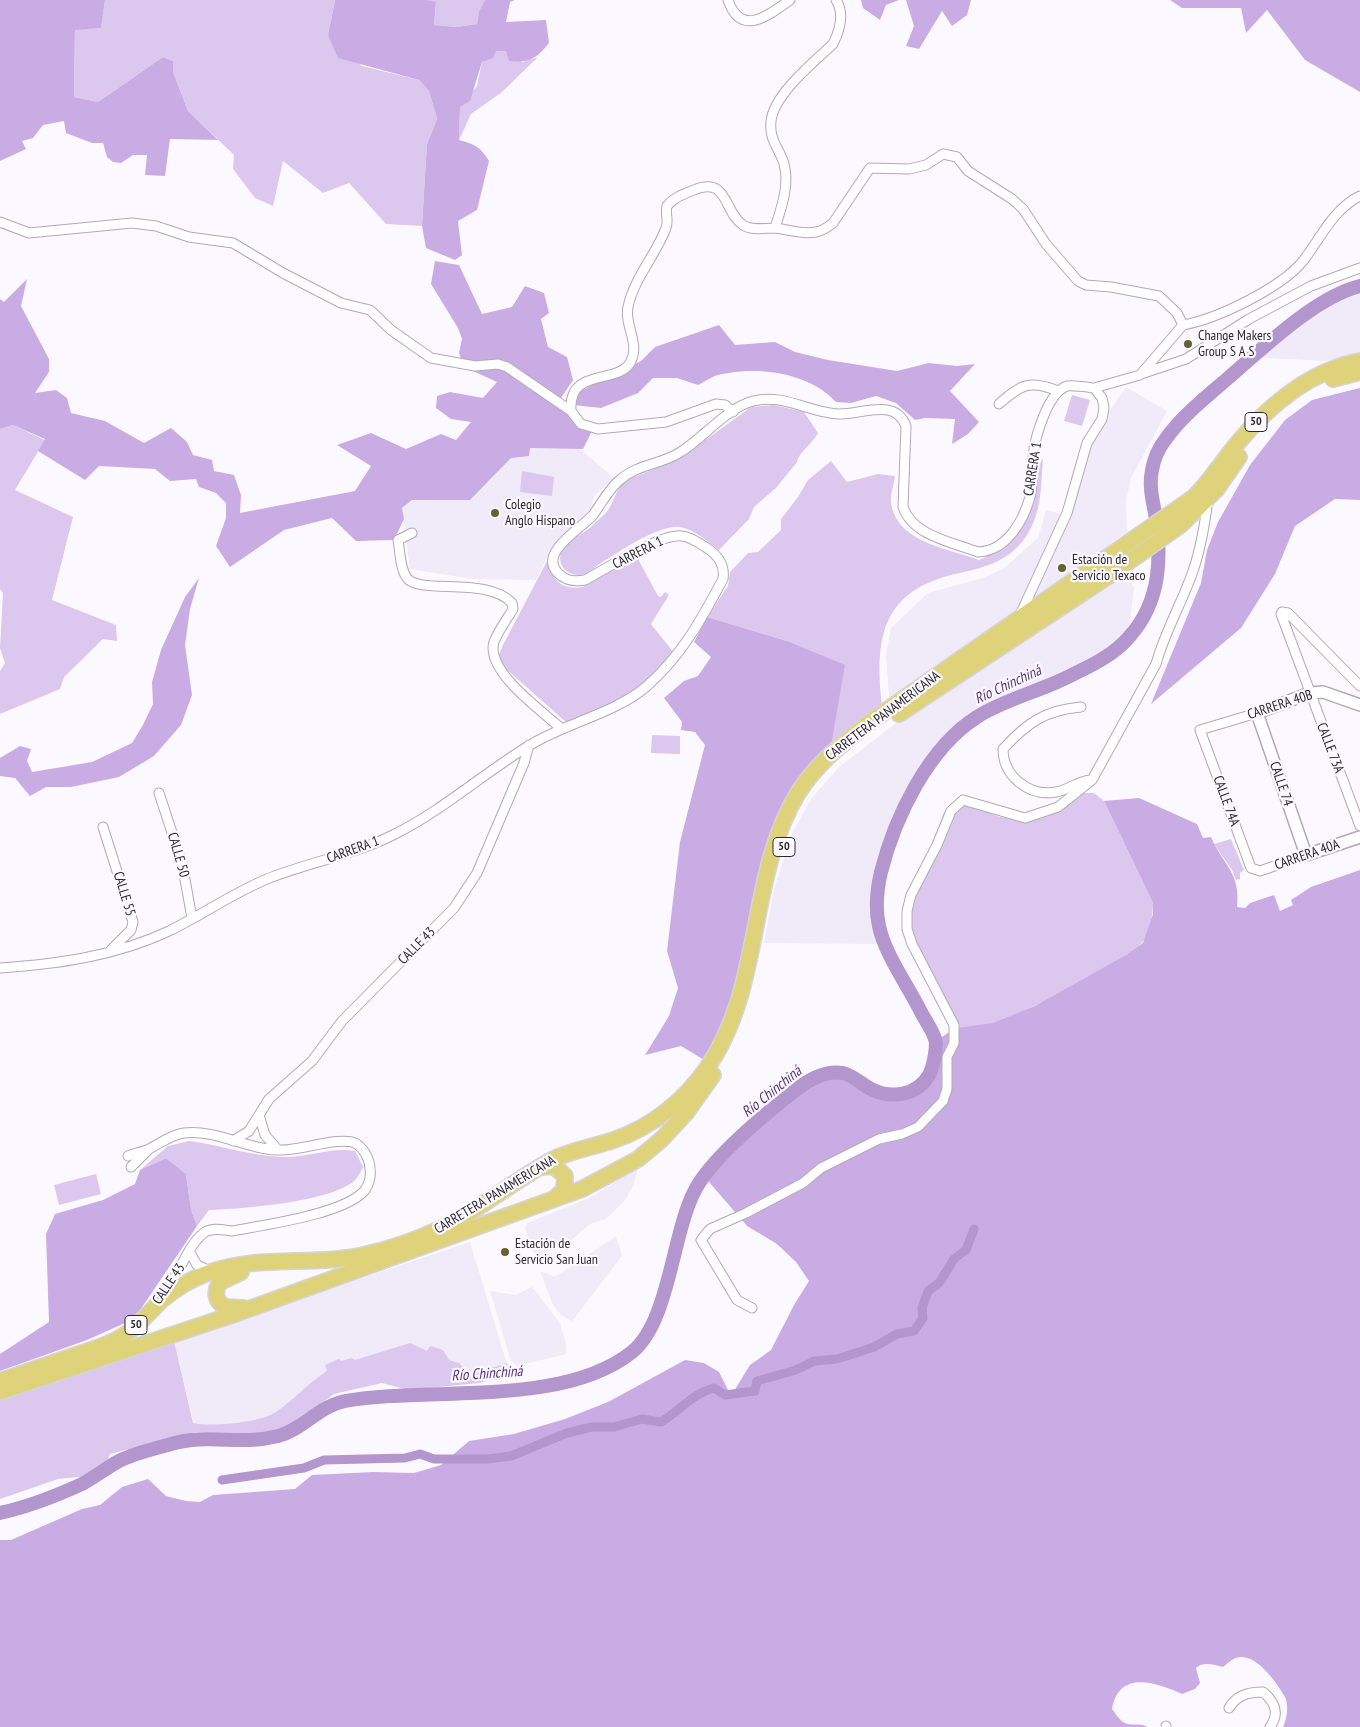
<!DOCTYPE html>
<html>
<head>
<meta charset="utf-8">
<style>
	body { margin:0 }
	canvas { display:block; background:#fcf8ff }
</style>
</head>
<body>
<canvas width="1360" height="1727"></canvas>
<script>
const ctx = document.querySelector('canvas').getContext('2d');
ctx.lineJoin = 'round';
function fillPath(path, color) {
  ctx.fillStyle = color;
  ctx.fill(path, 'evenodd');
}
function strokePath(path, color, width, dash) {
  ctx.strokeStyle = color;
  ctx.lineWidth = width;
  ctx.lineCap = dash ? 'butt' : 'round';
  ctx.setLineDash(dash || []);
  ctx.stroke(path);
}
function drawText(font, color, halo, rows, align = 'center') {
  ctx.font = font + ' "PT Sans Narrow",sans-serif';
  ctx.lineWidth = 4.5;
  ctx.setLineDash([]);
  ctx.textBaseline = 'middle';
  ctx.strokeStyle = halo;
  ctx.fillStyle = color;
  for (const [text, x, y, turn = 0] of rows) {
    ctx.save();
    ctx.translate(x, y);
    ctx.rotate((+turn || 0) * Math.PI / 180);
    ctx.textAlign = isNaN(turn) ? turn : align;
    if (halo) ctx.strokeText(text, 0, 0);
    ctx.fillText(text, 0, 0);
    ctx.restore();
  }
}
fillPath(new Path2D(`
	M1360,286V356L1323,361L1252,357L1296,321L1352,287Z
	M1126,387L1167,411L1131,478L1126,500L1127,532L1108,545L1134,587L1128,640L1090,666L980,715L947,744L926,769L910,796L887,852L880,877L877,902L879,925L885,944L764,943L775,886L793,831L812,798L839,767L900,720L889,696L886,655L891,628L928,593L983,578L1003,569L1038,538L1046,510L1069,516L1089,441Z
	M530,448L580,449L614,478L595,495L584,523L550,550L536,580L472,579L410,569L402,508L412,500H470L511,458Z
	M638,1168L633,1186L626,1199L606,1219L590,1224L565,1246L535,1256L525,1229L527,1223L589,1198Z
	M616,1236L622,1256L572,1321L561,1315L553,1305L540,1271L555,1277Z
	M470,1242L510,1374L479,1383L420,1360L391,1362L275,1420L196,1432L174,1341Z
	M532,1287L560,1323L566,1345V1354L517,1366L511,1361L490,1291L516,1295Z`), '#f1eaf8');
fillPath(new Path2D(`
	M105,0H335L328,35L362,66L419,80L429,91L437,119L427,144L422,226L386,224L349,183L323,193L283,161L273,206L255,198L233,169L234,155L188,111L173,72V61L163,57L98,102L74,97L75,29L101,28Z
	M426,0H485L479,11L477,24L456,27L434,25L436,3Z
	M496,51H506L522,62L538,57L502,92L471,114L459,140L460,107L477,86L482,62Z
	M1072,395L1090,400L1082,426L1064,421Z
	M774,405L804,412L818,433C813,443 798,453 797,462L776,488L754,507L749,519L719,550C707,541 695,530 680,527C660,524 618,552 601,563C595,567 586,576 578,575C572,575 565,571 562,566C553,546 580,536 591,527C595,523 600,518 605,514C615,503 614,490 627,480L682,457L751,407Z
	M13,425L45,440L15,490L73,517L52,600L116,625L117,641L103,639L64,677L60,689L0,714V671L5,663L0,648L3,593L0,589V429Z
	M1043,458C1041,484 1042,512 1027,535C1011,560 987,567 960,573C883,589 874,635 882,705L831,746L787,641L707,617L728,586L730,572L748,553L758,552L781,530V519L798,497L808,480L831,461L847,482L878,474L895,476C894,484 890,495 891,503C897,543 948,548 979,560L1004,549L1020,528L1034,502L1038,467Z
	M522,471L554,477L552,496L520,492Z
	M637,557L658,596L661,597L665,592L669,595L651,624L674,653L644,684L626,696L567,723L505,668L498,657L502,647L547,561C554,581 560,590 583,587Z
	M652,735L680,736V754L651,753Z
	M1083,793H1094L1104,801L1153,903C1153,915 1150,934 1142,943C1122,963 1021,1016 993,1023C981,1026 967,1026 955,1028L905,926L907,907L944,812C970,793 980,814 1006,818C1031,823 1061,803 1083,793Z
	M1231,839L1244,870L1240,873V879L1236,880L1232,870L1214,844Z
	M189,1141C220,1145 251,1156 283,1157C308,1158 330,1147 355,1151L363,1167C361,1171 358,1177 355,1180C333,1202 240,1209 209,1210L197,1226L191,1210L186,1174L166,1158L140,1170L168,1146Z
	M96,1174L101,1194L59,1205L54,1185Z
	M174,1341L193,1423C212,1427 259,1423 276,1412C294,1400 308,1383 327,1371L325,1365L339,1359L341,1361L352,1358L355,1360L410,1343L427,1351L430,1346L443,1350L449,1360L459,1363L470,1375L507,1363L510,1374L479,1383L408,1390L382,1383L334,1394L289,1426L253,1435L196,1432L110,1454L106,1464L88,1476L58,1479L0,1499V1399Z`), '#dcc8ef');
fillPath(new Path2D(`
	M0,0H105L101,28L75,30L74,97L98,102L163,57L173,61V72L188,111L218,140L170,139L165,176L145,175L147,155H133L121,163L113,162L107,157L103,143H92L66,133L64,121L43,125L33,138L22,141L26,149L0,161Z
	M335,0H426L436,2L434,25L456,27L477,24L479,11L485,0H515L510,2L506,22L546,20L549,43C536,59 530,63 509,61L506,51H496L493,58L482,62L470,101L460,107L459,140C474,144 481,147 489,161L477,210L458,221L462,255L455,260L426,248L422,226L427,144L437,119L429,91L419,80L338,58L328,35Z
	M861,0H899L886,5L880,20L863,8Z
	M906,0H971L967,15L952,26L942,11L919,49L906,46L914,26Z
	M1170,0H1360V92L1305,60L1267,10L1246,33L1241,8H1182Z
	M435,261L459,265L482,314L512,307L525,286L544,293L549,313L541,319L548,347L567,357L573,380L561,398L567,410L593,429L583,449L530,448L529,456L511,458L470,500H412L402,508L404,519L394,540L356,541L332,518L284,530L230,567L216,546L226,518V503L216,493L199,487L196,479L170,481L155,469L99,466L85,480L38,451L45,439L13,425L0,429V299L4,302L27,279L21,306L49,359V372L35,393L56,390L67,398L71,413L105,421L144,443L171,428L187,442L193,455L212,460L214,471L234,475L241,495L240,513L355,491L371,466L337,445L371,433L406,449L441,434L456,440L471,422L451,419L436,408L437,396L450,392L483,398L497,382L464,367L459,353L462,339L458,328L431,284Z
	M719,325L735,345L775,342L795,352L828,360L897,371L929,363L957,366L975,364L950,391L979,422L968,434L952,444L955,419L925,418L915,420L896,403L876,396L851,403L836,402C810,373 759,366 723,374C714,375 706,381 698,385L677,378H653L638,393L601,408L573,405L578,392L641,361L655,347Z
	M1360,388V500L1335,499L1295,526L1275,574L1241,628L1151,704L1201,583L1207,550L1218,522L1250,465L1285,420L1312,400Z
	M199,578L190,609L185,645L192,695L181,725L154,756L119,777L71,787H46L30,796L15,778L0,776V758L20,746L31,749L27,761L32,772L92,762L132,743L143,725L153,704L152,682L161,650L185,597Z
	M707,617L787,641L845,665L831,746L804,776L731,1007L706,1061L681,1046L645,1055L669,1016L678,988L667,951L680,842L705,745L695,732L681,730L682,722L664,698L684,681L698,676L711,657L694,642Z
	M1139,798L1197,824L1203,838L1211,837C1223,865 1241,873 1237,907L1245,908L1250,903L1274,895L1280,911L1293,905L1291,900L1311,887L1360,870V1727H1283C1287,1719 1289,1705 1285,1697C1277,1683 1255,1651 1236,1658C1232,1659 1227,1664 1223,1667C1214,1665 1204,1661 1196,1668L1200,1683L1195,1689L1182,1694C1155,1682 1119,1670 1112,1709C1115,1713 1119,1719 1123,1722C1131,1727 1140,1722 1147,1727H0V1540H11L82,1509L100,1505L122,1487L148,1479L166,1496L186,1501L200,1502L213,1495L295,1489L312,1475L373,1472L414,1473L441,1465L469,1441L514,1434L565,1419L608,1402L685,1360L704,1363L719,1372L731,1396L750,1365L771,1350L794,1305L809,1281L796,1262L777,1244L747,1226L703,1175C727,1149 788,1088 819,1075C842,1066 857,1084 876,1092C893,1099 916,1093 927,1078C934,1068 935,1052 936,1041L955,1028L993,1023L1035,1006L1126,955L1143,943L1153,914V903L1104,801Z
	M166,1158L186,1174L191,1210L197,1226L134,1319L87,1340L0,1371V1354L49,1322L46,1234L55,1214L103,1200L135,1184L140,1170Z`), '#caace5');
strokePath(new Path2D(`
	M222,1480L304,1468L324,1460L405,1458L420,1454L434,1459H488L511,1456L567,1433L592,1427H614L642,1419L661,1422C681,1410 691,1394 714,1388L725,1395L755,1391L757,1381L796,1370L814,1361L837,1359L874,1347L897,1334L914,1331L923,1318L922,1308L928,1291L939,1283L954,1259L966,1250L974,1229`), '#b396ce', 9);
strokePath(new Path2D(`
	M0,1513C27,1507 56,1496 82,1484C95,1477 106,1468 119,1461C135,1453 154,1449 171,1444C209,1433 239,1446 278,1436C304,1429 319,1406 345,1401C429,1386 562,1408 632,1352C669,1322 672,1236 694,1192C710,1159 764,1115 793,1092C807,1081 824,1070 843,1073C853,1075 862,1085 871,1089C891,1099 917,1096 929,1075C933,1068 936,1052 936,1043C935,1034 927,1023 922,1014C909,987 885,955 879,926C875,908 877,889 881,872C895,817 928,748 977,717C998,703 1032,693 1057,682C1082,670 1112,658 1130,636C1161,601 1162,556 1155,513C1152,498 1149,485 1152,470C1154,459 1158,449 1165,440C1181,417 1206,397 1227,379C1262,349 1315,297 1360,286`), '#b396ce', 14);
const minor = new Path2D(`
	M728,0C741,38 769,15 790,0
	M0,222L29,233L132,223L156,226L189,237L233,243L283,273L341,303L370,310L391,330L431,358L475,366L498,364L507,367L571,411L581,424L598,429L666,422L716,404L725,405L733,412
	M775,228C781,209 790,184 784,164C779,147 769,141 771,121C774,94 814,62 833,44C840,30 845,14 836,0
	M1141,374L1186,359L1249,319L1311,286L1360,268
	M1094,388L1140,375L1183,325C1217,319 1281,288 1303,261C1320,239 1334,208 1360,196
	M999,404C1020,385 1030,379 1058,391
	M571,411C568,367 616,385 630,363C641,344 624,326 628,307C634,278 656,255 666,228C669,221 665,213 667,206C674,197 684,194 694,190C729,176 723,212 743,225C752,231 764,228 774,228C788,229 802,235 816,232C823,231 828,227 833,223L870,168L909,169L926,165L943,154L957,157L968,171L1012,199L1023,209L1046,244L1078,281L1086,285L1111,287L1159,296L1177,313L1183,325
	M412,533L398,540C400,551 400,569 407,578C420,595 487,576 512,603L513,609C507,619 498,631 494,642C485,671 542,711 562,729
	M1020,615L1067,513L1087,443L1102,419L1104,408L1102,398L1094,388
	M1360,686L1288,613L1282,612L1281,614L1360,826
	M1081,707C1045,710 1027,723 1003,749C1003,776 1029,797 1056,792C1068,790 1078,781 1090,780
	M1257,713L1200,730L1251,868L1260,871L1306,855
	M159,793L182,863L192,918
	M103,827L133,922L131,930L110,951
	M0,968C58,964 116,956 169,931C202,915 233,893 267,879C309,862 354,855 395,834C443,810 484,773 530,745C566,723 616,713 647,686C682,655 701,620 723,579C725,565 719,556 707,548C699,543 691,537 682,536C661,533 606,569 585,580C574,582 565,581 557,572C539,552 582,528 593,515C602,503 609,488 621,479C637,465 661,464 679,453C704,438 725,409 753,401C784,393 809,413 838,414C861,415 895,397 906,426L903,507C913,536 952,542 978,552C1006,551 1023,522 1030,497C1033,485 1032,469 1033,456C1035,437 1048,392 1067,386C1075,385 1086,387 1094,388
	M259,1115L265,1135L278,1150
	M233,1141L249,1131L269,1099L312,1061L342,1021L454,908L477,873L524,763L529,745
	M128,1156C135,1153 143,1152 149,1149C161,1143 170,1135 184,1133C216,1129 248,1150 280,1150C299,1151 340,1136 355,1143C364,1148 370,1160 370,1169C371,1176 369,1184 365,1190C346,1214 263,1225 232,1231C224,1230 213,1227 205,1232C189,1243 178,1275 166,1292
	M131,1167L149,1149
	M189,1251L197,1265L212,1272
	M752,1308L737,1300L701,1240L710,1229L746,1213L803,1183L821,1168L879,1139L902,1134L918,1127L943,1101L947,1089V1057L954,1043V1025L912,944L907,929V911L911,895L937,845L951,811L963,800L1025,818L1058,807L1092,780L1156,664C1165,631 1182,603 1193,571C1201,548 1205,523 1208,499
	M1229,1708C1237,1695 1248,1692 1263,1692C1275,1702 1280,1713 1270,1727
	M1166,1726V1727`);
const tertiary = new Path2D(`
	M1360,705L1323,692L1310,693L1257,713L1306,855L1360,837`);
const trunk = new Path2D(`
	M1333,379L1360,372
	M899,714L1113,573L1182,524L1216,490L1239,457
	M540,1167L554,1166L565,1176L564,1190L554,1199
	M241,1272L220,1282C214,1292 215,1301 225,1307L243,1308
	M0,1381C24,1373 49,1364 73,1356C90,1350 108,1346 123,1336C138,1327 149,1312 162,1300C176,1288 191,1279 208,1273C258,1254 316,1267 368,1254C403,1246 436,1233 467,1214C496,1197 522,1176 552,1160C571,1150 594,1147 614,1140C652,1127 685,1100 707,1068C764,986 747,877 798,793C817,763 843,743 870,722L1193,498C1210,482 1221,463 1236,445C1268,406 1309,371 1360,361
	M0,1392L232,1315L582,1189L638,1159L662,1139L686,1113L713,1075`);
strokePath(minor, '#b1a9b8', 11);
strokePath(tertiary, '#b1a9b8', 14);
strokePath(trunk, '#d5d4d6', 18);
strokePath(minor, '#fff', 9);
strokePath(tertiary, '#fff', 11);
strokePath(trunk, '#ded37a', 15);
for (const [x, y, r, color] of [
	[1188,344,5,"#67612d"],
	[495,513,5,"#67612d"],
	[1062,568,5,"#67612d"],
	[505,1252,5,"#67612d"]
]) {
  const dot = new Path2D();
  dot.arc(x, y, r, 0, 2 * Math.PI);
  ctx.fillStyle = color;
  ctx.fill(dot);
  strokePath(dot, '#fcf8ff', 2);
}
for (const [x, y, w] of [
	[1256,422,22],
	[784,847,22],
	[136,1325,22]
]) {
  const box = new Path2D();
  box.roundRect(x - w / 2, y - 9.5, w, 19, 4);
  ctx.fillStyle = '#fcf8ff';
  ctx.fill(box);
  strokePath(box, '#2d2a30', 1);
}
drawText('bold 12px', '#2d2a30', null, [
	["50",1256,422],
	["50",784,847],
	["50",136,1325]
]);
drawText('14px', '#2d2a30', '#fcf8ff', [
	["Change Makers",1198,336],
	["Group S A S",1198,352],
	["Colegio",505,505],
	["Anglo Hispano",505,521],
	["Estación de",1072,560],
	["Servicio Texaco",1072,576],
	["Estación de",515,1244],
	["Servicio San Juan",515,1260]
], 'left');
drawText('14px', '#2d2a30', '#fcf8ff', [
	["CARRERA 1",1033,469,-81],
	["CARRERA 1",638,553,-27],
	["CARRERA 40B",1280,705,-18],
	["CARRETERA PANAMERICANA",883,716,-37],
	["CALLE 73A",1330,748,69],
	["CALLE 74",1281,784,71],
	["CALLE 74A",1226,801,70],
	["CARRERA 1",353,850,-20],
	["CALLE 50",178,855,74],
	["CARRERA 40A",1307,855,-19],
	["CALLE 55",124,894,73],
	["CALLE 43",417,946,-45],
	["CARRETERA PANAMERICANA",495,1195,-31],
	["CALLE 43",169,1284,-56]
]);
drawText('italic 15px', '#5c3579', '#fcf8ff', [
	["Río Chinchiná",1008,685,-25],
	["Río Chinchiná",772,1092,-39],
	["Río Chinchiná",487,1374,-4]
]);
</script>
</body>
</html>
